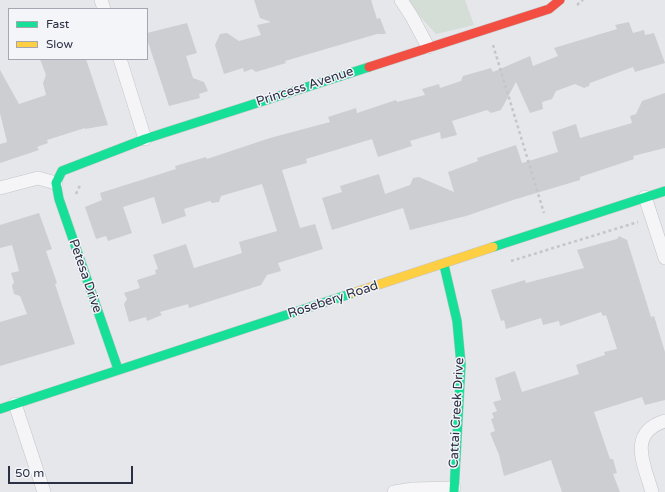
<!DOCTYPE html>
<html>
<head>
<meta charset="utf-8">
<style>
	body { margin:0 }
	#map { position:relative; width:665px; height:492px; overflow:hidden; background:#e6e7ea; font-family:"Varela Round",sans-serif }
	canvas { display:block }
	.legend { position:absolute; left:8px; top:8px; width:140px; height:52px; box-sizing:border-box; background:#f4f5f9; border:1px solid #a4a6b1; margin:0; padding:5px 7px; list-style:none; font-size:12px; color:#2c3044 }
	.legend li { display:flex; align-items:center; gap:8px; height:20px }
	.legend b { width:20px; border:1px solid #a4a6b1 }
	.scale { position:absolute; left:8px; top:466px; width:125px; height:18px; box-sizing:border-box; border:2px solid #2c3044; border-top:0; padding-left:5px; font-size:12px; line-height:14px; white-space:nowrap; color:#2c3044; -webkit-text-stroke:3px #f4f5f9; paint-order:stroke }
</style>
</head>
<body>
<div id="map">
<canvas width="665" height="492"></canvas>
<ul class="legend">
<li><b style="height:5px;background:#16e098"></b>Fast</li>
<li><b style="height:5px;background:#ffcf43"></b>Slow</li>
</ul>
<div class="scale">50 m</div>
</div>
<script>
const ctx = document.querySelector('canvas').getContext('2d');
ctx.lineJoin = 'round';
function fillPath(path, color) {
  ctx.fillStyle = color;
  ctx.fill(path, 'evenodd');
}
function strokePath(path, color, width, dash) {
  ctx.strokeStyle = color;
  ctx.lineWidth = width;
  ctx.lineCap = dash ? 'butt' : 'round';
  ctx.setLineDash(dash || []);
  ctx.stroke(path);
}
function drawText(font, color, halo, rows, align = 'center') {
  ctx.font = font + ' "Varela Round",sans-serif';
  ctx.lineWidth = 3;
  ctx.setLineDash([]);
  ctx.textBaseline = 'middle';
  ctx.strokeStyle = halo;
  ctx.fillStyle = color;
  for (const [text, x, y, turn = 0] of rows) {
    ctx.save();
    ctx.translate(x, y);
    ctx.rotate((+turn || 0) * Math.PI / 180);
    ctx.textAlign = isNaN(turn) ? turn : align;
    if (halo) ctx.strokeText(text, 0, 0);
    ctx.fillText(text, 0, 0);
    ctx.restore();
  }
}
fillPath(new Path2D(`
	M405,0H465L474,25L436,34Z`), '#d4ddd6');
fillPath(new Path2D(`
	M254,0H371L377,19L380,18L386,34H377L285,61L286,63L256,72L252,69L244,72L243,68L224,74L215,45L220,34L227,33L239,41L261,35L257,25L271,22L260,18Z
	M629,22L633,33L644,30L645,35L654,33L665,63L635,72L633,67L590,83L589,86L584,88L575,84L556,91L552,99L542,102L543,109L530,113L516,82L501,110L491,113L487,110L452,121L457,135L441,139L440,132L410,141L412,146L378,157L372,139L306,159L307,163L282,170L300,228L315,224L323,249L278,263L281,271L267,275L261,285L189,308L188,304L160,312L162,315L147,321L146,317L129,322L124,304L127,299L124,293L140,288L137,280L156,274L155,270L158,269L153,255L186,244L194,268L242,253L239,242L277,231L262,184L221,196L219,202L212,203L210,201L184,209L186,216L162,224L154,197L123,207L132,233L108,241L106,236L96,239L85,207L102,200L100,193L176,169L175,166L206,157L207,159L270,138L330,122L328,117L356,108L357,113L396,100L397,102L425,95L422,89L439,84L440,88L461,81L463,76L491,68L493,72L530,56L533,66L558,56L554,48L617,29L615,25Z
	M187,23L197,53L186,56L193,78L204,82L208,91L199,94L200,98L169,106L147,39V33Z
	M40,59H86L108,125L85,129V128L47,140L48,143L37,147L39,150L0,163V144L7,142L0,113V70L19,104L46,95L43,83L46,75Z
	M665,93V148L633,156L634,159L580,177V180L513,200L466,216L410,230L403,208L332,230L322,198L342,192L340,186L379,174L385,194L410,185L413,178L419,177L454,192L448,172L478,161L477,158L516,145L522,163L558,152L552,132L576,124L580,138L632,123L630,116L636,114L642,101Z
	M39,213L52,249L46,251L57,283L55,284L75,344L0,366V322L27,314L20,296L14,294L12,286L14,282L11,273L19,271L12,245L0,248V225Z
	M619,236L627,240L651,317L654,316L665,352V400L645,405L642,397L594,412L610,459H613L617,473L613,474L620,492H562L551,460L504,476L499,455L490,433L495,431L491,419L494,418L492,413L497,411L493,402L501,400L495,378L515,371L522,392L579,374L576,365L605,355L604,352L617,349L606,315L603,316L601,312L560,326L559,321L543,325L541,318L506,329L504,320L501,321L491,290L525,280L526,283L584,268L577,250L617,239Z`), '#cdced2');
const street = new Path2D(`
	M101,0L104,9
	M401,0L412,17L428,47
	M120,59L145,139
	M0,188L38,178L56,183
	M645,197L665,258
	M15,404L44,492
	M394,492L413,489L454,488
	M652,492C644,464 627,433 665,421`);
const fast = new Path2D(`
	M493,247L665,191
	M444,265L457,321L461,364L454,492
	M118,369L59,199L56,183L62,171L145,139L369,67
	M0,409L353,293`);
const slow = new Path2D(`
	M353,293L493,247`);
const jam = new Path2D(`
	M369,67L549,9L560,0`);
strokePath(street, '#c3c4c8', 14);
strokePath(fast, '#c3c4c8', 10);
strokePath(slow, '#c3c4c8', 10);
strokePath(jam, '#c3c4c8', 10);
strokePath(new Path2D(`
	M577,5L583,0
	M493,45L544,213
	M76,194L81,183
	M511,261L638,222`), '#c5c5ca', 2.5, [3, 3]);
strokePath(street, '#f5f5f7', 13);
strokePath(fast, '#16e098', 9);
strokePath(slow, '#ffcf43', 9);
strokePath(jam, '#f24e42', 9);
drawText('13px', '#2c3044', '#f4f5f9', [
	["Princess Avenue",305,87,-18],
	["Petesa Drive",85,276,71],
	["Rosebery Road",333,300,-18],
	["Cattai Creek Drive",457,413,-87]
]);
</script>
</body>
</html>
